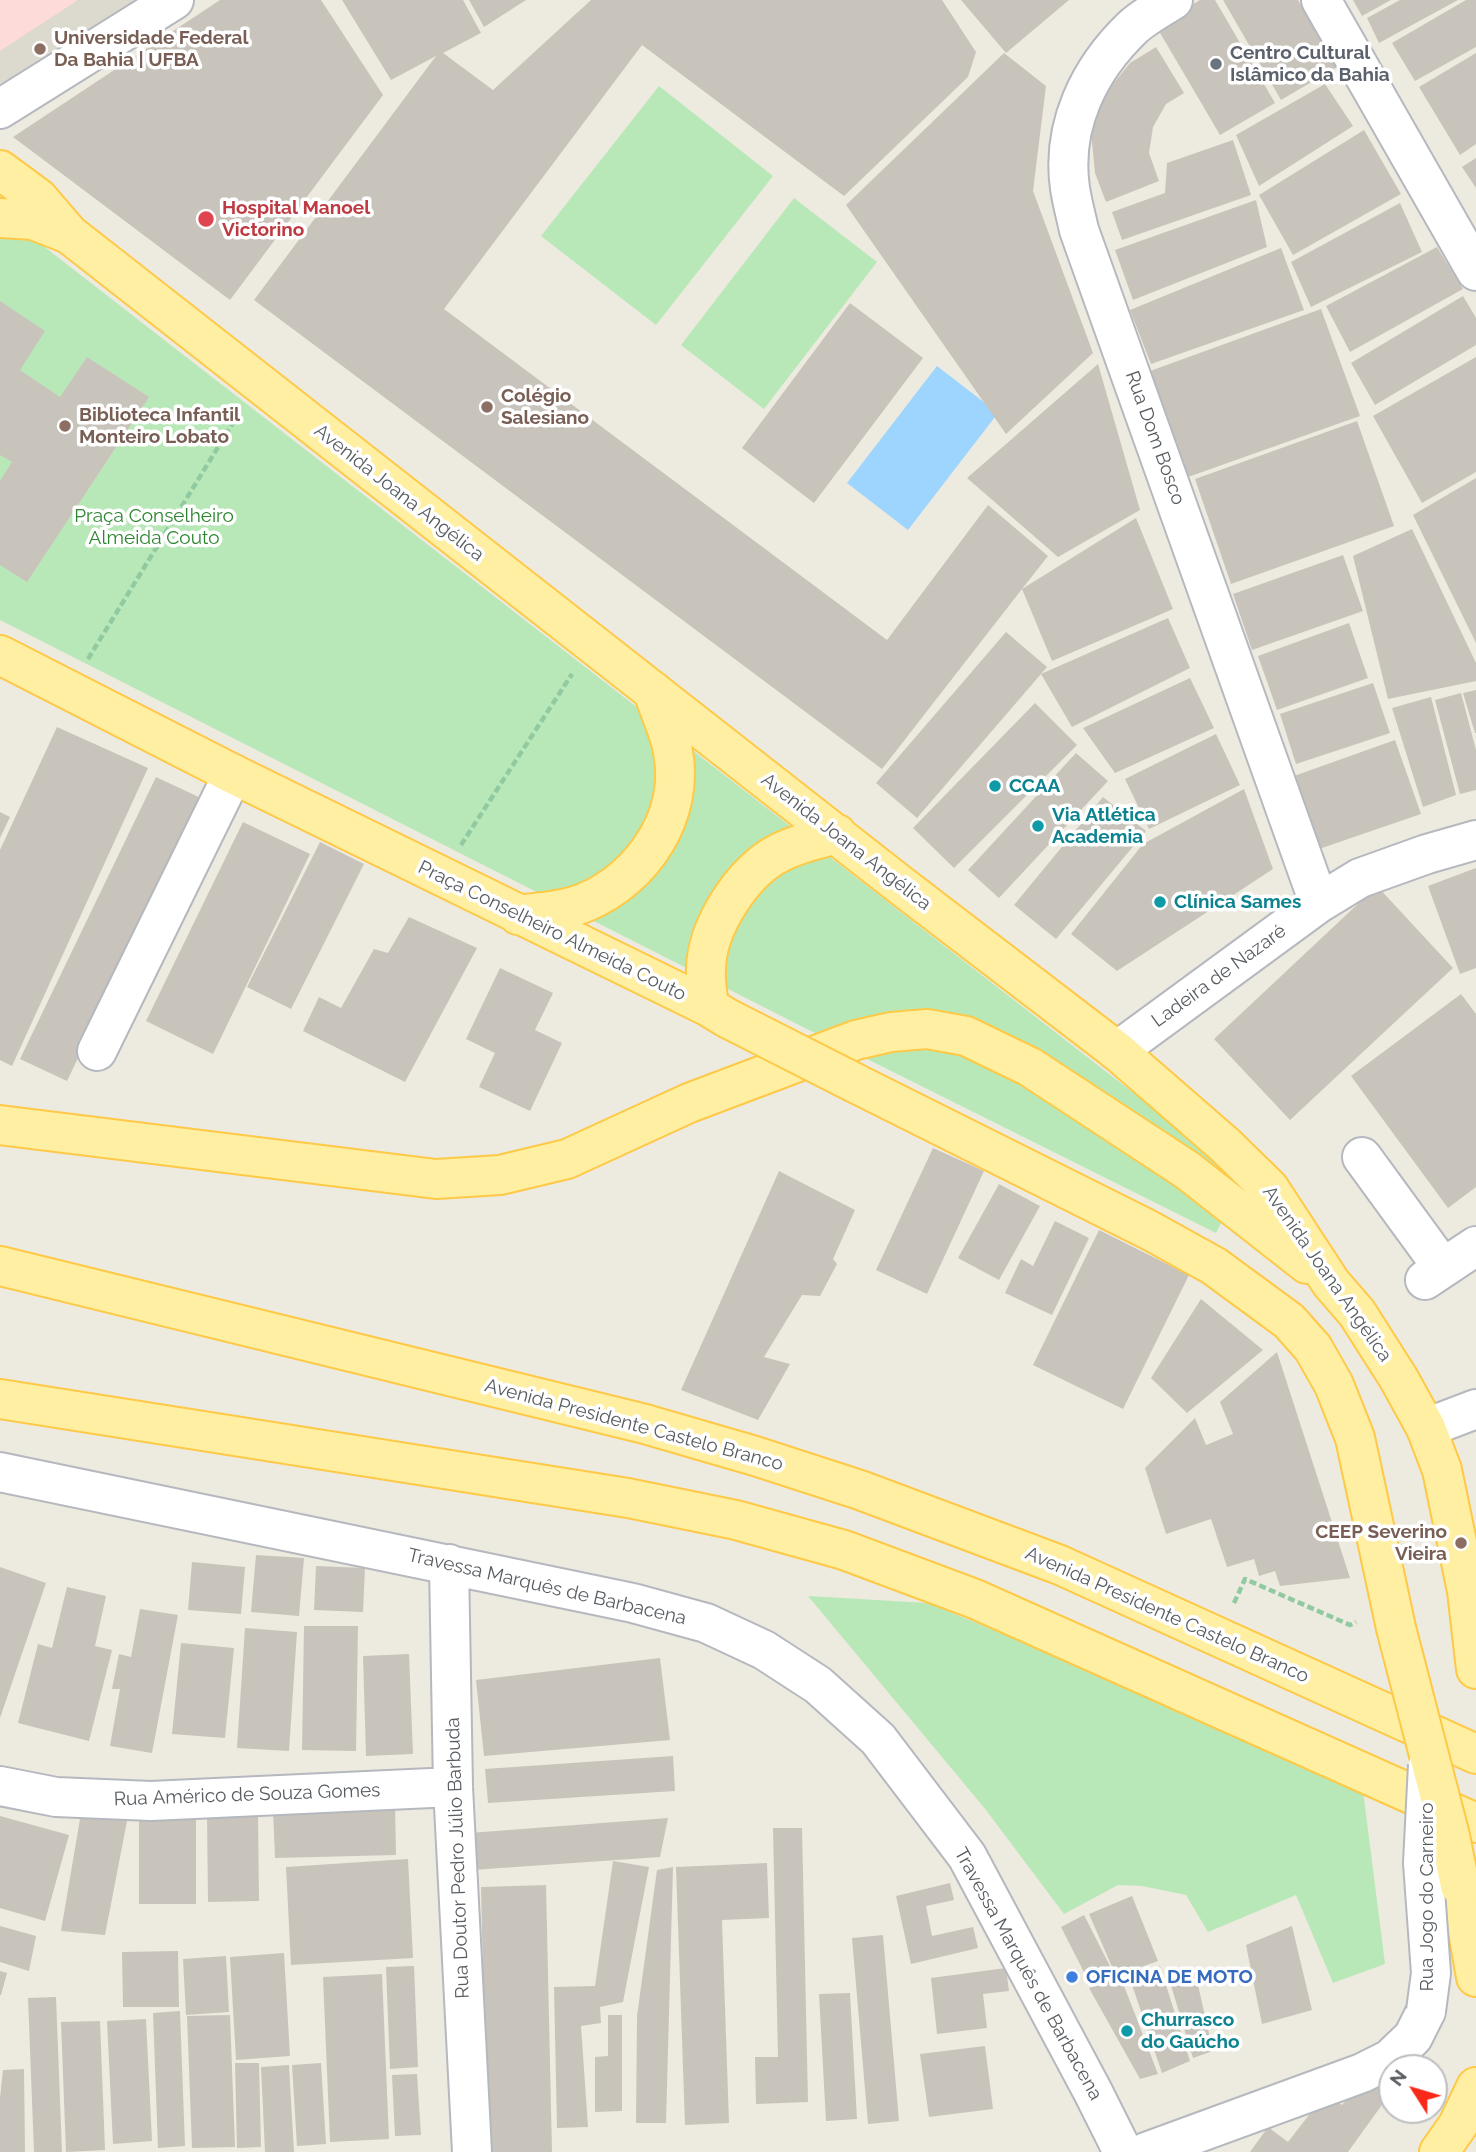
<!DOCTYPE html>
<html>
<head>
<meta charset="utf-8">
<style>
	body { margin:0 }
	#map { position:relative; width:1476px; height:2152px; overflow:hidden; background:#edeadf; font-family:Raleway,sans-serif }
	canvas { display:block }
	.north { position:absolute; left:1378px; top:2054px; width:70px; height:70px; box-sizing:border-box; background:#fff; border:2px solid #bcbec0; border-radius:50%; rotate:307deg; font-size:19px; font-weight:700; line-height:28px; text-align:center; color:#585d62 }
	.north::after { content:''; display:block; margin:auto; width:24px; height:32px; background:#f92919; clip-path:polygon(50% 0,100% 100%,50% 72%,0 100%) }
</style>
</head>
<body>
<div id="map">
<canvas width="1476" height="2152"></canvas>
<div class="north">N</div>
</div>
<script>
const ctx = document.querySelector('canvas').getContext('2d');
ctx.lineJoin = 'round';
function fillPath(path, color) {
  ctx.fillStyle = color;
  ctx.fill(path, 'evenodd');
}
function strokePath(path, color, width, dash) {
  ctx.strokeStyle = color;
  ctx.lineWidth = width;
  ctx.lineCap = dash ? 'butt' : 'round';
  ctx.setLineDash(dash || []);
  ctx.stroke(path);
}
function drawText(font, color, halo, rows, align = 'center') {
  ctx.font = font + ' Raleway,sans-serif';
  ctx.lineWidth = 7;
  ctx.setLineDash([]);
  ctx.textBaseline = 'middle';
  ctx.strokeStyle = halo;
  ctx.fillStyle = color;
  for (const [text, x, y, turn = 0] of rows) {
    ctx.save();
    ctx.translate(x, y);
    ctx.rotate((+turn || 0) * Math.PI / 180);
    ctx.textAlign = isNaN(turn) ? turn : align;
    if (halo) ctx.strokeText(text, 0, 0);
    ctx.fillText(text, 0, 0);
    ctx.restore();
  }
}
fillPath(new Path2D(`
	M0,0H159L0,97Z`), '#dcd9ce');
fillPath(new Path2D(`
	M0,0H78L0,51Z`), '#fddbd8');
fillPath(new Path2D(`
	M659,86L773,176L656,325L541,236Z
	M794,198L877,262L764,409L681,345Z
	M24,231L1243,1178L1216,1233L797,1024L0,620V235Z
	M808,1596L928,1603L1230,1727L1360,1767L1385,1964L1333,1983L1296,1895L1208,1932L1186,1895L1142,1886L1118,1885L1064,1914L986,1810Z`), '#b9e8b8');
fillPath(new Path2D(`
	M937,366L998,413L908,530L847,483Z`), '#9dd5ff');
fillPath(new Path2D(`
	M220,0H321L383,95L230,300L13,137Z
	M342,0H463L481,33L443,53L493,90L591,0H942L976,52L968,77L844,196L642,45L444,309L887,640L988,505L1048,556L1022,589L1136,518L1173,609L1052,661L1022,589L882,769L254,300L436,56L391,80Z
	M469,0H526L484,27Z
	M961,0H1069L1006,53Z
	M1200,0H1215L1275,103L1220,135L1156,26Z
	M1223,0H1298L1337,67L1281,100Z
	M1353,0H1391L1362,16Z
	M1400,0H1458L1379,43L1367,18Z
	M1466,0H1476V47L1415,81L1392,43Z
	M1156,47L1184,93L1166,104L1153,127L1149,153L1159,181L1106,202L1095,173L1091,132L1104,95L1130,63Z
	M1004,53L1046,86L1033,191L1093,353L1006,434L846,205Z
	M1476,53V144L1460,155L1419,87Z
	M1325,84L1353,126L1259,186L1236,135Z
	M1364,130L1401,194L1293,255L1259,195Z
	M1233,140L1251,195L1122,240L1112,212L1165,193L1167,163Z
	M1476,158V188L1462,167Z
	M1256,200L1267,247L1133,300L1115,250Z
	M1400,203L1422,252L1311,307L1291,262Z
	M1437,247L1463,289L1350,352L1326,306Z
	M1281,248L1304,310L1151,364L1130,310Z
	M1463,296L1476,318V345L1375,405L1351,363Z
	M0,301L45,331L20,370L60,397L87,357L149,397L27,582L0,565V481L12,462L0,455Z
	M850,303L923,358L814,503L742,448Z
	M1321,309L1360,416L1188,477L1150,371Z
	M1476,357V472L1422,503L1373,416Z
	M1098,364L1140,510L1058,557L967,478Z
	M1357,421L1394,526L1231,584L1195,479Z
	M1476,478V643L1413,515Z
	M1412,529L1476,663V681L1388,699L1353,556Z
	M1343,555L1363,611L1252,650L1233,594Z
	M1168,618L1190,668L1072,727L1041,674Z
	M1349,623L1368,678L1277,710L1258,656Z
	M1006,632L1047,667L917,818L876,783Z
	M1190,678L1214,728L1115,773L1083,728Z
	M1373,683L1390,733L1296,764L1280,714Z
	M1476,690V733H1475L1463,693Z
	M1461,693L1476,750V790L1460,794L1435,700Z
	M1431,697L1456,795L1423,807L1392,708Z
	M1035,703L1077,745L954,868L913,828Z
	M57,727L148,768L12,1066L0,1060V850Z
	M1216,734L1240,785L1149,829L1125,779Z
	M1395,740L1421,814L1319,849L1294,776Z
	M1076,753L1108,781L999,898L968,870Z
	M156,777L203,799L67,1081L20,1059Z
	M1244,789L1273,869L1117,971L1071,934L1143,844Z
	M1103,797L1146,831L1056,939L1014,905Z
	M0,812L10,817L0,838Z
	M243,822L310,854L213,1054L146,1021Z
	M320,842L364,864L291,1009L247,987Z
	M1476,868V968L1460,974L1428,886Z
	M1377,886L1453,968L1290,1120L1214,1039Z
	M409,917L477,948L405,1082L303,1031L319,997L341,1008L374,949L388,953Z
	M500,968L553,993L535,1030L562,1043L530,1111L479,1087L495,1053L466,1039Z
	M1461,994L1476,1014V1187L1448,1208L1351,1076Z
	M933,1148L984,1171L927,1294L876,1270Z
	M779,1171L855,1210L833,1259L837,1264L820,1296L802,1295L764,1357L790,1364L758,1420L681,1390Z
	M999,1184L1040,1206L999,1280L958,1258Z
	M1055,1221L1089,1238L1052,1315L1005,1293L1021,1259L1033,1266Z
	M1099,1230L1189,1275L1123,1409L1033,1365Z
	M1201,1299L1263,1350L1187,1413L1151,1378Z
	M1277,1352L1350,1578L1280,1586L1275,1571L1259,1576L1254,1559L1227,1567L1211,1519L1166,1534L1145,1468L1195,1418L1206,1445L1233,1434L1220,1402Z
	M256,1555L304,1558L299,1616L251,1612Z
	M192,1562L245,1567L241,1614L188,1610Z
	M316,1566L365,1568L363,1612L314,1610Z
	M0,1567L46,1583L0,1718Z
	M67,1587L106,1596L95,1646L112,1650L89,1741L18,1723L38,1644L52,1648Z
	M140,1609L178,1615L152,1753L110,1746L120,1689H112L119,1654L131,1657Z
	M304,1626H358L356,1751L302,1750Z
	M245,1628L297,1632L289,1751L237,1748Z
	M181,1643L234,1648L225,1738L172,1734Z
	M409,1654L413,1754L366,1756L363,1656Z
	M660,1658L670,1740L484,1756L476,1680Z
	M673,1756L675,1791L488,1803L485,1769Z
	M395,1805L396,1855L275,1858L273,1809Z
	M196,1812V1904H139V1813Z
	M81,1813L128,1816L105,1935L61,1931Z
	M258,1813L259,1901L208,1902L207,1814Z
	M0,1816L69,1835L45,1921L0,1908Z
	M668,1818L660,1857L472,1870L469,1833Z
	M773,1828H802L808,2102L756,2104L755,2057H778Z
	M408,1859L413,1958L291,1965L286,1867Z
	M613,1861L649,1867L623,2002L600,2007L601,2023L581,2026L588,2127L557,2128L554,1987L595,1986Z
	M767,1863L769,1918L722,1920L729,2123L685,2125L676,1867Z
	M673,1867L666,2123H636L637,2016L657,1870Z
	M950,1883L954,1900L926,1906L932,1936L973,1927L978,1948L911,1964L896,1896Z
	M546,1885L552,2152H487L481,1887Z
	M1132,1896L1158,1961L1116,1976L1089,1914Z
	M1084,1915L1114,1974L1089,1982L1061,1927Z
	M0,1926L36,1936L29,1971L0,1962Z
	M1292,1926L1312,2010L1262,2024L1246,1945Z
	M883,1935L899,2121L868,2124L852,1938Z
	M178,1951L179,2007H123L122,1952Z
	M284,1953L290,2056L236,2060L230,1957Z
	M226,1956L229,2012L186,2015L183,1959Z
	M414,1966L418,2067L390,2069L386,1967Z
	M1160,1966L1190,2061L1162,2073L1130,1979Z
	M1006,1968L1009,1991L983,1994L987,2028L937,2034L931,1978Z
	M0,1971L7,1973L1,1995H0Z
	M1195,1972L1213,2051L1193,2058L1169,1979Z
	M382,1974L389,2139L330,2142L323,1977Z
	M1121,1978L1158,2074L1140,2079L1089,1988Z
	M850,1993L857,2119L826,2121L819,1994Z
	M56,1997L62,2152H34L28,1998Z
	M180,2011L185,2146L158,2148L153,2013Z
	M230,2015L235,2147L192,2148L187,2016Z
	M608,2015H622V2111L595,2112V2057L608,2056Z
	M146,2019L152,2141L113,2144L107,2021Z
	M100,2021L105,2150L66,2152L61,2022Z
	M985,2046L993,2109L929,2117L920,2054Z
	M235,2063H259L261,2147L237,2148Z
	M321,2063L326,2144L297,2146L292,2065Z
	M289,2065L294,2152H265L261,2067Z
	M24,2069L25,2152H0V2098L3,2070Z
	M417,2074L421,2135L395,2136L392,2075Z
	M1380,2083L1384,2102L1348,2152H1250L1268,2127L1288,2142L1326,2093L1342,2105L1358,2086Z`), '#c8c4bc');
const minor = new Path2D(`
	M1173,0C1160,8 1144,17 1133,27C1089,69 1061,126 1070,188C1072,202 1076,216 1079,230L1319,903
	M1321,0L1476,271
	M0,109L174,0
	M97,1051L233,774
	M1117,1051L1319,903L1360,878L1427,854L1476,840
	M1362,1157L1443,1268
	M1425,1280L1476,1246
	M1426,1428L1476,1409
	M0,1472L633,1603L706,1623L764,1650L818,1685L878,1739L967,1856L1093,2092L1123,2152
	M449,1564L453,1787L472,2152
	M0,1786L56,1797L151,1801L453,1787
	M1146,2152L1362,2073L1390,2059L1413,2037L1426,2011`);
const major = new Path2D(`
	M0,170L38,198L69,234L899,884L1117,1051L1225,1145L1269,1188L1331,1283L1357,1313L1399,1379L1426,1428L1442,1470L1467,1591L1476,1669
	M0,218L33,220L69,234
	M0,655L233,774L709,1007L727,1018
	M518,915C540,912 565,911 586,902C643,878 685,815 673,752C670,732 659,711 653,691
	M709,1007C708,995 705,982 706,970C706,928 743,870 781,852C799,843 818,839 837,834
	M855,1083L1149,1230L1214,1266L1289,1321L1313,1348L1334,1385L1355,1438L1396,1628
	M0,1125L436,1179L500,1175L567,1159L689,1103L856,1040L891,1032L927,1029L966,1036L1030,1067L1187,1170L1307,1264
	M0,1266L645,1424L755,1456L860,1490L1060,1565L1476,1754
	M0,1399L628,1498L736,1520L844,1550L975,1599L1476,1823
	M1460,1886L1476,1977
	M1439,2152L1458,2125L1476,2087`);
strokePath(minor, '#b5b8be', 42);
strokePath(major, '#fec947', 42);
strokePath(new Path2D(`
	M88,659L239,413
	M461,845L572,674
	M1234,1603L1245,1579L1350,1625L1356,1622`), '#91c9a1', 4.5, [7, 3.5]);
strokePath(minor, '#fff', 38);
strokePath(major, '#ffefa2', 38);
const minorBridge = new Path2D(`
	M1426,2011L1431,1973L1423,1863L1428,1765`);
const majorBridge = new Path2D(`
	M727,1018L855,1083
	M1396,1628L1450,1836L1460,1886`);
strokePath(minorBridge, '#b5b8be', 42, []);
strokePath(majorBridge, '#fec947', 42, []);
strokePath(minorBridge, '#fff', 38);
strokePath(majorBridge, '#ffefa2', 38);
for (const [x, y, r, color] of [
	[40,49,7,"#8d6e63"],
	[1216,64,7,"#6b7280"],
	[206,219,9,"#e0444e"],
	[487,407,7,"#8d6e63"],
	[65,426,7,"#8d6e63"],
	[995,786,7,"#0f9aa8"],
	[1038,826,7,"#0f9aa8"],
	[1160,902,7,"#0f9aa8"],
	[1461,1543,7,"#8d6e63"],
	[1072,1977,7,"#3f7fe0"],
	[1127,2031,7,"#0f9aa8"]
]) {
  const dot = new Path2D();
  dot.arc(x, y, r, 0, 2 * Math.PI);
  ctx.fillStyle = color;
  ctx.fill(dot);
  strokePath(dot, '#fff', 2.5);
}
drawText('bold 19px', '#785e54', '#fff', [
	["Universidade Federal",54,38],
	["Da Bahia | UFBA",54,60],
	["Colégio",501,396],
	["Salesiano",501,418],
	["Biblioteca Infantil",79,415],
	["Monteiro Lobato",79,437],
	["CEEP Severino",1447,1532,"right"],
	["Vieira",1447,1554,"right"]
], 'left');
drawText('bold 19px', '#5b616d', '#fff', [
	["Centro Cultural",1230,53],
	["Islâmico da Bahia",1230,75]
], 'left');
drawText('bold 19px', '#be3a42', '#fff', [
	["Hospital Manoel",222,208],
	["Victorino",222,230]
], 'left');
drawText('19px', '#585d62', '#fff', [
	["Rua Dom Bosco",1155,438,70],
	["Avenida Joana Angélica",399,493,38],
	["Avenida Joana Angélica",846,842,38],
	["Praça Conselheiro Almeida Couto",552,931,26],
	["Ladeira de Nazaré",1219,976,-36],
	["Avenida Joana Angélica",1327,1274,55],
	["Avenida Presidente Castelo Branco",634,1425,15],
	["Travessa Marquês de Barbacena",547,1587,13],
	["Avenida Presidente Castelo Branco",1167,1615,24],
	["Rua Américo de Souza Gomes",247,1795,-2],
	["Rua Doutor Pedro Júlio Barbuda",458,1858,-92],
	["Rua Jogo do Carneiro",1427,1897,-90],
	["Travessa Marquês de Barbacena",1028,1974,61]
]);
drawText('19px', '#2d862f', '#fff', [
	["Praça Conselheiro",154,516],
	["Almeida Couto",154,538]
]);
drawText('bold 19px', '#0d838f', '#fff', [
	["CCAA",1009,786],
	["Via Atlética",1052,815],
	["Academia",1052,837],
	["Clínica Sames",1174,902],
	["Churrasco",1141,2020],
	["do Gaúcho",1141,2042]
], 'left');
drawText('bold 19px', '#366cbe', '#fff', [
	["OFICINA DE MOTO",1086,1977]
], 'left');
</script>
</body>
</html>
